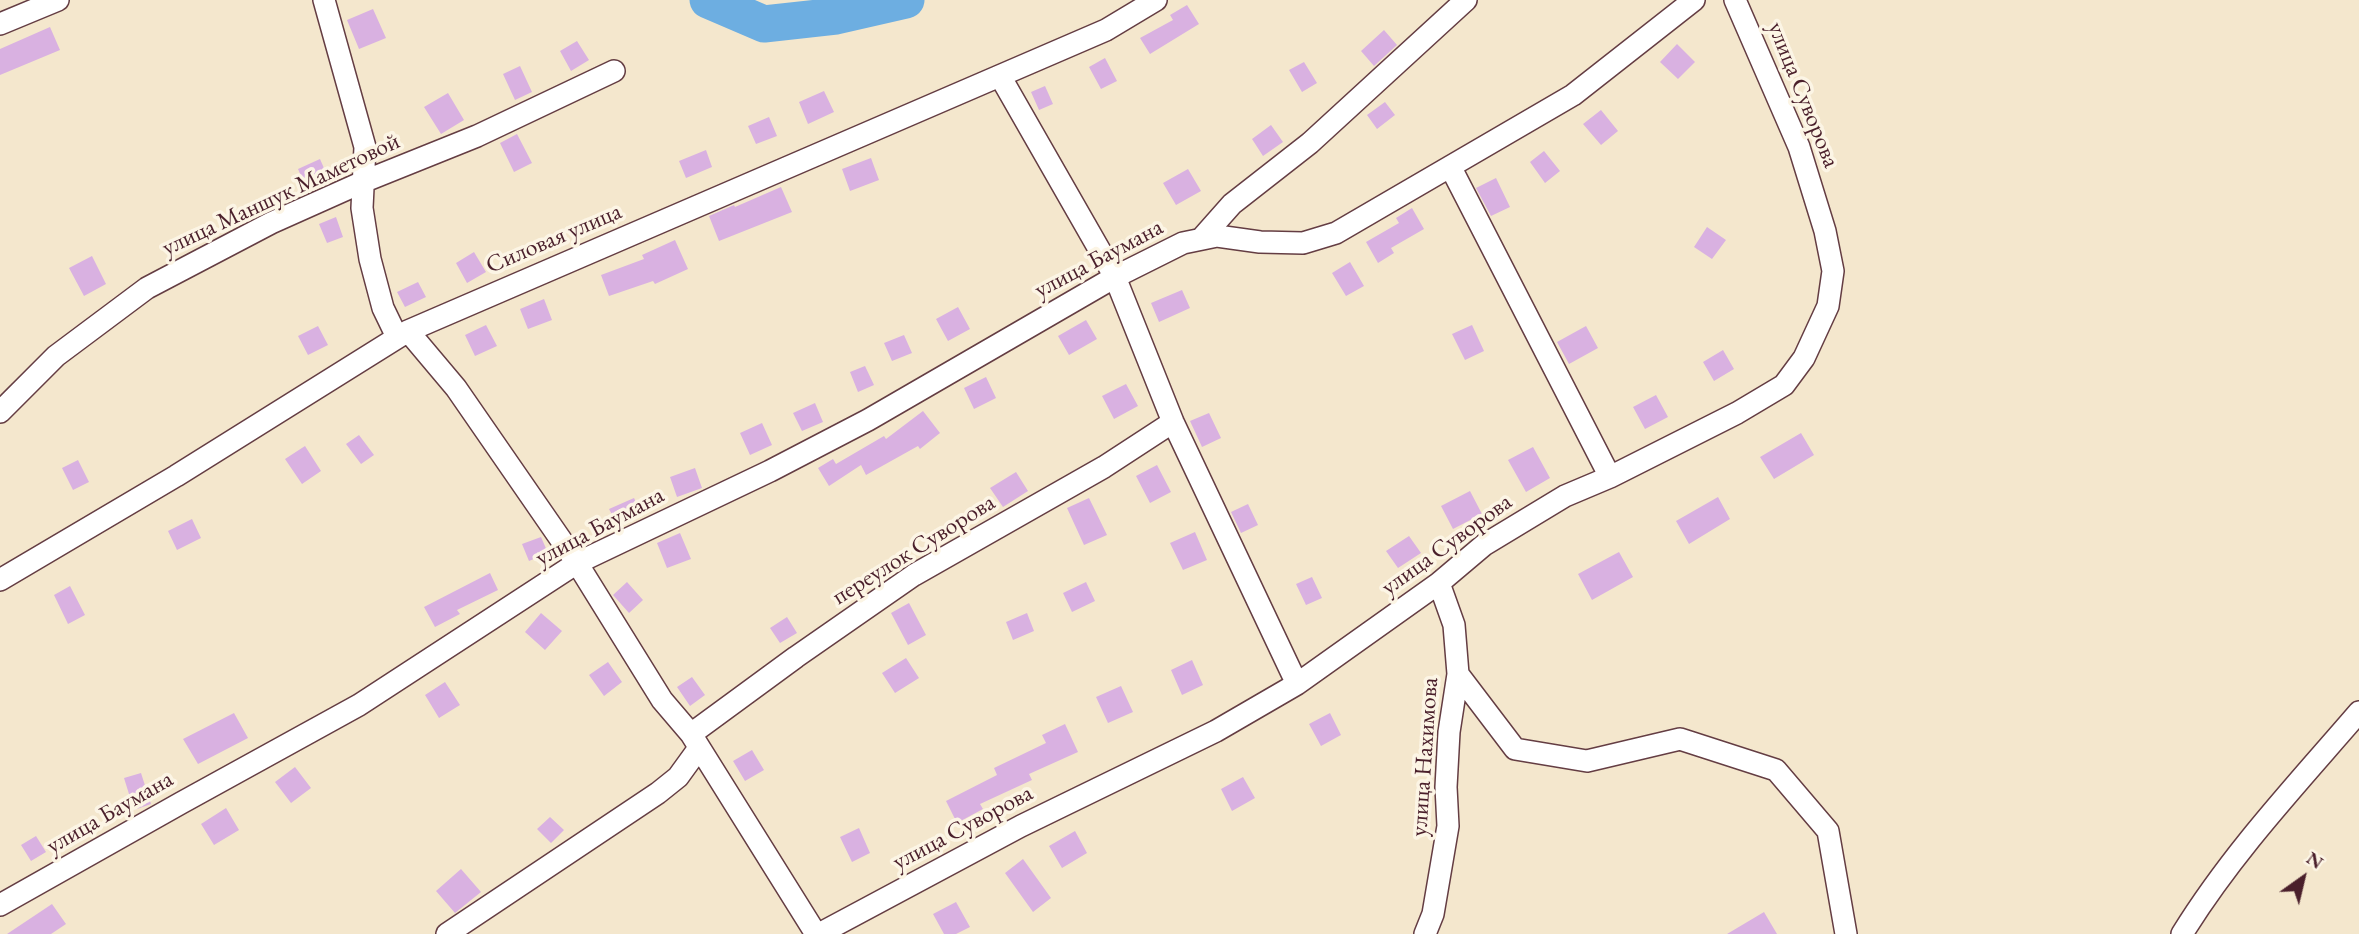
<!DOCTYPE html>
<html>
<head>
<meta charset="utf-8">
<style>
	body { margin:0 }
	#map { position:relative; width:2359px; height:934px; overflow:hidden; background:#f4e7cd; font-family:"EB Garamond",serif }
	canvas { display:block }
	.north { position:absolute; left:2268px; top:843px; width:70px; height:70px; -webkit-text-stroke:5px #fcf5e5; paint-order:stroke; rotate:34deg; font-size:19px; font-weight:700; line-height:28px; text-align:center; color:#4a1f2b }
	.north::after { content:''; display:block; margin:auto; width:24px; height:32px; background:#4a1f2b; clip-path:polygon(50% 0,100% 100%,50% 72%,0 100%) }
</style>
</head>
<body>
<div id="map">
<canvas width="2359" height="934"></canvas>
<div class="north">N</div>
</div>
<script>
const ctx = document.querySelector('canvas').getContext('2d');
ctx.lineJoin = 'round';
function strokePath(path, color, width, dash) {
  ctx.strokeStyle = color;
  ctx.lineWidth = width;
  ctx.lineCap = dash ? 'butt' : 'round';
  ctx.setLineDash(dash || []);
  ctx.stroke(path);
}
function fillPath(path, color) {
  ctx.fillStyle = color;
  ctx.fill(path, 'evenodd');
}
function drawText(font, color, halo, rows, align = 'center') {
  ctx.font = font + ' "EB Garamond",serif';
  ctx.lineWidth = 7;
  ctx.setLineDash([]);
  ctx.textBaseline = 'middle';
  ctx.strokeStyle = halo;
  ctx.fillStyle = color;
  for (const [text, x, y, turn = 0] of rows) {
    ctx.save();
    ctx.translate(x, y);
    ctx.rotate((+turn || 0) * Math.PI / 180);
    ctx.textAlign = isNaN(turn) ? turn : align;
    if (halo) ctx.strokeText(text, 0, 0);
    ctx.fillText(text, 0, 0);
    ctx.restore();
  }
}
strokePath(new Path2D(`
	M708,0L764,24L836,16L906,0`), '#6daee1', 37);
fillPath(new Path2D(`
	M1187,5L1199,24L1150,54L1140,38L1173,20L1170,15Z
	M373,9L386,38L359,49L347,20Z
	M50,27L60,50L0,75V49Z
	M1384,30L1397,45L1374,66L1361,51Z
	M577,41L589,60L571,71L560,51Z
	M1677,44L1695,62L1678,79L1660,62Z
	M1105,58L1117,81L1101,89L1089,67Z
	M1304,62L1317,83L1302,92L1289,70Z
	M520,66L532,92L515,100L503,74Z
	M1045,86L1053,104L1039,110L1031,92Z
	M824,91L834,112L808,124L799,102Z
	M448,93L464,120L441,134L424,107Z
	M1385,102L1395,115L1377,129L1367,115Z
	M1601,110L1618,131L1601,145L1583,124Z
	M769,117L777,136L756,144L748,126Z
	M1271,125L1283,142L1263,156L1252,139Z
	M517,134L532,163L514,172L500,143Z
	M706,150L712,167L686,178L679,161Z
	M1544,151L1560,171L1545,183L1530,162Z
	M871,158L879,180L850,191L842,169Z
	M320,159L330,182L308,192L298,169Z
	M1188,169L1201,191L1176,205L1163,183Z
	M1496,178L1510,207L1491,216L1476,188Z
	M781,187L792,212L719,241L709,216L734,205L735,207Z
	M1412,208L1424,229L1391,248L1394,253L1378,263L1366,242L1399,223L1396,218Z
	M336,217L343,237L327,243L319,224Z
	M1707,227L1726,240L1712,259L1694,247Z
	M675,240L688,269L655,284L653,281L609,296L601,275L644,259L642,255Z
	M474,252L486,272L467,283L456,263Z
	M92,256L106,284L84,296L69,268Z
	M1350,262L1364,286L1346,296L1332,273Z
	M418,282L426,297L405,307L397,292Z
	M1182,290L1190,308L1159,322L1151,303Z
	M544,299L552,320L528,329L520,309Z
	M958,307L970,329L948,341L936,319Z
	M1086,320L1097,339L1069,355L1058,336Z
	M486,325L497,346L475,356L465,335Z
	M1472,325L1484,351L1465,360L1452,334Z
	M318,326L328,345L308,355L298,336Z
	M1586,326L1598,348L1569,364L1557,342Z
	M904,335L912,353L892,361L884,343Z
	M1723,350L1734,369L1714,381L1703,362Z
	M865,366L874,385L858,392L850,372Z
	M986,377L996,398L974,409L964,388Z
	M1126,384L1138,406L1114,419L1102,396Z
	M1656,395L1668,417L1645,429L1633,407Z
	M815,403L823,422L802,431L793,413Z
	M923,411L940,433L920,449L918,446L866,475L861,465L829,486L818,468L833,459L836,464L884,436L886,439Z
	M1209,413L1221,438L1202,447L1190,421Z
	M762,423L772,445L750,455L740,433Z
	M1801,433L1814,455L1774,479L1760,457Z
	M359,435L374,455L361,464L346,444Z
	M305,446L321,471L302,484L285,459Z
	M1533,447L1550,478L1526,492L1508,460Z
	M78,460L89,482L73,490L62,468Z
	M1157,465L1171,492L1150,503L1136,476Z
	M695,468L702,488L677,497L670,477Z
	M1016,472L1028,491L1003,507L990,488Z
	M1470,491L1482,514L1453,529L1441,506Z
	M1718,497L1730,519L1689,544L1676,521Z
	M634,498L642,515L618,526L609,509Z
	M1089,498L1107,535L1084,545L1067,508Z
	M1248,504L1258,525L1241,533L1231,512Z
	M192,519L201,538L177,550L168,531Z
	M1195,532L1207,560L1183,570L1170,543Z
	M680,533L691,559L667,568L657,543Z
	M1409,536L1421,553L1398,568L1386,551Z
	M541,537L548,553L529,561L522,544Z
	M1619,552L1633,577L1592,600L1578,574Z
	M490,573L498,590L457,610L460,614L435,627L424,607Z
	M1312,577L1322,598L1306,605L1296,584Z
	M627,582L643,600L629,613L613,595Z
	M1086,582L1095,601L1072,612L1063,593Z
	M70,586L85,615L68,624L54,595Z
	M909,603L926,635L908,645L891,613Z
	M541,613L562,631L545,650L525,632Z
	M1027,613L1034,631L1013,640L1006,622Z
	M787,617L797,633L780,643L770,628Z
	M906,658L919,678L895,693L882,673Z
	M1192,660L1203,685L1182,695L1171,670Z
	M608,662L622,682L604,696L589,675Z
	M692,677L705,695L690,706L677,687Z
	M445,682L460,705L439,718L425,695Z
	M1121,686L1133,712L1108,723L1096,697Z
	M234,713L248,738L198,764L183,739Z
	M1330,713L1341,735L1321,746L1309,724Z
	M1065,724L1078,752L1029,774L1032,780L980,804L983,809L957,823L946,801L997,775L994,768L1046,743L1042,735Z
	M752,750L764,770L745,781L733,761Z
	M295,767L311,788L291,803L275,782Z
	M141,773L151,804L134,810L124,778Z
	M1243,777L1255,798L1232,811L1221,789Z
	M226,808L239,830L214,845L201,824Z
	M550,817L564,830L551,843L537,829Z
	M859,828L870,853L852,862L840,837Z
	M1075,831L1087,853L1062,868L1049,846Z
	M36,836L46,852L31,861L21,845Z
	M1023,859L1051,898L1033,912L1005,873Z
	M461,869L481,892L455,913L436,891Z
	M956,902L970,927L956,934H944L933,914Z
	M52,904L66,924L51,934H7Z
	M1764,912L1777,934H1727Z`), '#d9b1e1');
const minor = new Path2D(`
	M324,0L365,147L362,208L370,259L383,308L397,337
	M0,24L58,0
	M1000,76L1115,277L1173,422L1297,684
	M1451,168L1610,477
	M1201,239L1232,204L1310,143L1466,0
	M408,331L456,388L577,563L662,700L691,734L816,934
	M0,412L56,356L147,288L271,223L365,181L477,136L614,71
	M0,580L176,476L408,331L1106,30L1156,0
	M1458,674L1515,749L1587,761L1680,739L1776,770L1828,831L1846,934
	M691,734L796,657L914,575L1104,467L1173,422
	M0,905L181,803L359,705L577,563L770,471L868,420L1115,277L1183,243L1217,236L1260,242L1303,243L1336,233L1573,95L1694,0
	M447,934L658,793L678,777L699,748
	M819,934L1021,826L1216,731L1297,684L1439,583L1484,545L1565,496L1610,477L1737,413L1784,385L1804,358L1828,306L1833,271L1825,231L1799,147L1735,0
	M1425,934L1433,914L1448,826L1446,787L1449,732L1458,674L1454,625L1439,583
	M2182,934C2232,853 2297,784 2359,712`);
strokePath(minor, '#643d43', 24);
strokePath(minor, '#fff', 21);
drawText('24px', '#4a1f2b', '#fcf5e5', [
	["улица Суворова",1803,95,68],
	["улица Маншук Маметовой",281,195,-25],
	["Силовая улица",554,239,-23],
	["улица Баумана",1099,259,-28],
	["улица Баумана",600,527,-28],
	["улица Суворова",1447,545,-36],
	["переулок Суворова",914,550,-32],
	["улица Нахимова",1425,757,-86],
	["улица Баумана",110,813,-30],
	["улица Суворова",963,828,-28]
]);
</script>
</body>
</html>
